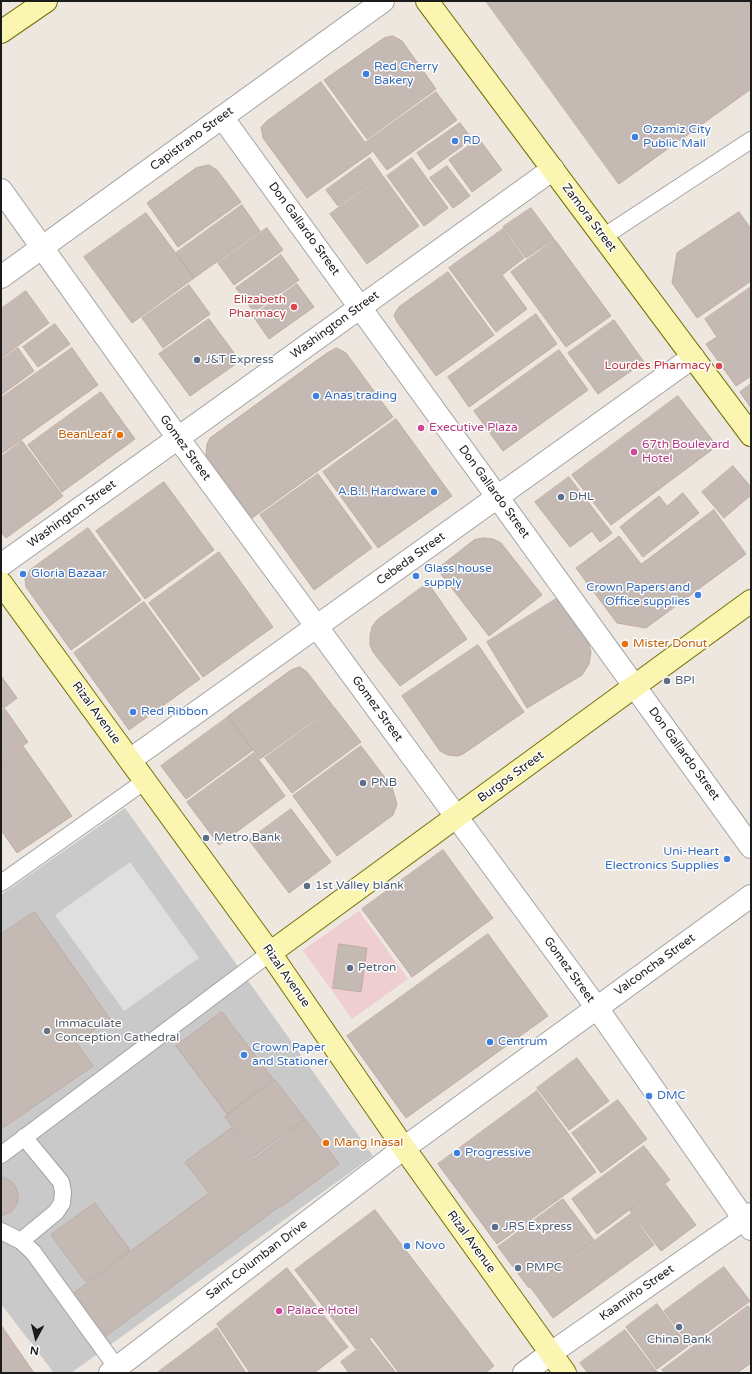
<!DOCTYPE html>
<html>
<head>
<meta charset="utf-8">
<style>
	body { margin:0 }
	#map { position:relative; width:752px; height:1374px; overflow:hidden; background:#ede7e0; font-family:"Varela Round",sans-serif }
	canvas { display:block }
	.frame { position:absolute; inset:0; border:2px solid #1b1b1b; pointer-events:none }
	.north { position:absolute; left:16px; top:1318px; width:40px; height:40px; -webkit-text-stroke:3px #fff; paint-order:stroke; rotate:187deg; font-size:11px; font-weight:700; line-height:16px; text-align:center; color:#1b1b1b }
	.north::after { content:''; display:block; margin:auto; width:14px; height:18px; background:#1b1b1b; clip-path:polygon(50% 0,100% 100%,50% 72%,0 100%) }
</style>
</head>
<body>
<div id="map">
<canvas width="752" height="1374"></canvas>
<div class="frame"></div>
<div class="north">N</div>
</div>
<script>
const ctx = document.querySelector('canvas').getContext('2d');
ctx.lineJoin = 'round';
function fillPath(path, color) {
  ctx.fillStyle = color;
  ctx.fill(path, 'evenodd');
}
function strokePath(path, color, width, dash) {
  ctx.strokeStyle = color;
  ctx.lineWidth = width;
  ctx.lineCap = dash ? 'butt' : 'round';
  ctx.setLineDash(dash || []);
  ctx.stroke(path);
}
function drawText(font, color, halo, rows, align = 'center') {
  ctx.font = font + ' "Varela Round",sans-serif';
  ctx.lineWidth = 3;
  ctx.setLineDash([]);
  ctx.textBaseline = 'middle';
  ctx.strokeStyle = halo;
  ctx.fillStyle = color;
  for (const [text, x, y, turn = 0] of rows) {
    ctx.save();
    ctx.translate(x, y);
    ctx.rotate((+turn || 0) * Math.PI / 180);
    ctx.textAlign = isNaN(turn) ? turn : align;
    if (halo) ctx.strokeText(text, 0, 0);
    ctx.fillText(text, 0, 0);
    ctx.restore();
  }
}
fillPath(new Path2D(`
	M359,911L408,979L352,1019L303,950Z`), '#efced1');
fillPath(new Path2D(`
	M125,808L373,1156L71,1373H54L1,1304V895Z`), '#c9c9c9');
fillPath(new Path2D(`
	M130,862L199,958L124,1011L55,915Z`), '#dfdfdf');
const building = new Path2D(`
	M486,1H751V89L619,184Z
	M393,36L402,41L436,89L367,139L324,80L384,38Z
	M321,82L372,152L307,198L263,138L261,127L267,121Z
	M436,92L457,120L387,170L366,142Z
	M460,123L472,139L429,170L417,153Z
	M479,139L502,170L472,192L449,160Z
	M370,158L382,175L338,206L326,190Z
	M412,158L448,208L424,226L387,176Z
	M209,165L217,170L241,202L178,247L147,203L196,168Z
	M447,166L470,196L453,208L430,178Z
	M383,176L419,226L367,264L330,214Z
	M242,205L260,231L194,278L176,253Z
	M531,208L554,239L526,258L503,227Z
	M739,212L751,229V281L697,318L672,283L677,253Z
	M146,213L194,278L132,323L84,257Z
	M267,228L283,250L234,285L218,263Z
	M503,229L524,258L502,275L527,309L496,332L449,268Z
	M555,240L611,316L566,347L511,272Z
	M281,255L299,280L254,312L236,288Z
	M448,272L494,335L436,376L397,322L394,315L399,307Z
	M297,284L314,307L269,339L253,316Z
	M189,285L210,314L163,348L142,318Z
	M751,287V376L736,386L706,344L717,337L705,319Z
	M26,291L49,323L1,358V309Z
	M536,314L557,344L469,407L448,377Z
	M209,319L240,361L190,396L159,354Z
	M614,320L644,362L598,394L568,353Z
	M55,324L70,344L38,367L23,347Z
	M18,348L34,371L1,395V360Z
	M72,348L98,385L1,454V398Z
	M337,348L346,353L393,417L252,518L206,455L207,444L210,438L327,353Z
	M559,350L588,390L503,451L474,411Z
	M751,384V408L740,392Z
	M101,392L135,439L62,492L28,445Z
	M678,396L717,446L611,525L572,475Z
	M396,419L452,496L378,548L323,472Z
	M22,441L63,496L6,538L1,532V457Z
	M733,466L751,487V495L724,518L702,492Z
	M318,474L372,548L314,590L260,515Z
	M569,477L612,533L600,542L592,531L570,547L535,502Z
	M164,482L214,550L145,599L96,531Z
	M683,493L699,513L643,557L620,527L659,496L667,506Z
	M714,510L746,554L646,628L617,623L576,568L619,536L641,564Z
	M88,528L141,600L71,650L26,587L25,578L30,570Z
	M483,538L493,539L501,543L542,595L489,636L437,569L474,540Z
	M219,552L273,627L203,677L149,603Z
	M428,583L467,639L400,686L373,652L370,645V636L372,627L377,620Z
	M561,596L587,638L591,652L589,664L582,675L527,708L487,642Z
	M144,602L200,679L129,730L74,653Z
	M478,645L524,712L463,754L458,756L448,755L440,751L402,696Z
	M300,667L307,672L333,706L260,759L228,716L291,670Z
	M1,676L17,698L1,710Z
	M334,707L361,742L292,793L265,758Z
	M5,709L28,742L1,760V712Z
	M228,717L253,750L186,799L161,766Z
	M23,746L72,816L17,853L1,830V762Z
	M361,746L392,787L397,804L393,815L337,856L293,796Z
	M254,753L285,796L219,845L187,802Z
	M291,809L331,862L289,893L249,840Z
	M443,850L493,918L412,977L362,909Z
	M35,912L110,1019L76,1042L93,1066L1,1129V934Z
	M488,934L548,1016L406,1118L347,1036Z
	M339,944L367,948L361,992L333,988Z
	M222,1012L273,1079L227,1114L176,1046Z
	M577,1058L609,1101L569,1130L537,1088Z
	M275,1080L305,1119L254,1156L225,1117Z
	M537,1091L596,1172L497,1244L438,1164Z
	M618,1100L647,1139L601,1173L572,1133Z
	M306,1120L339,1164L281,1207L280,1206L102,1339L70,1296L209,1193L185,1162L231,1128L254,1159Z
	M644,1146L670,1180L597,1234L572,1199Z
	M1,1177L7,1179L13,1183L16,1188L18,1194V1201L15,1207L11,1212L1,1216Z
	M666,1185L696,1225L661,1251L630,1211Z
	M563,1199L594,1240L529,1288L498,1247Z
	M95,1203L130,1250L86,1282L51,1235Z
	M375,1210L494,1366L485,1373H399L372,1337L356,1349L295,1270Z
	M631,1214L654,1245L553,1318L531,1288Z
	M724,1267L750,1301L690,1345L664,1311Z
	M287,1268L348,1347L314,1373H250L217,1324Z
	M657,1304L688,1346L657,1369L626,1327Z
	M748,1306L751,1310V1363L737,1373H665L662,1370Z
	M1,1325L34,1373H1Z
	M217,1328L246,1373H157Z
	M625,1330L658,1373H588L580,1363Z
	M370,1340L396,1373H349L341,1362Z`);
fillPath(building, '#c5b9b4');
strokePath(building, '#bfaca3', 1);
const lane = new Path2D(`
	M603,237L751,140
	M1,883L145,781
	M1,1155L270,953
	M1,1231L21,1241L33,1252L117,1368
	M21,1241L56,1212L62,1203L63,1192L61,1182L24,1137`);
const street = new Path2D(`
	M222,117L751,847
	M1,190L178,438L597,1008L751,1229
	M1,277L383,1
	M1,565L553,169
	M130,760L693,357
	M110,1373L404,1148L751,896
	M524,1373L551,1353L751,1214`);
const secondary = new Path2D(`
	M427,1L751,435
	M1,32L46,1
	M1,583L270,953L404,1148L565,1373
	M270,953L751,601`);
strokePath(lane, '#a2a2a2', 18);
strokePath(street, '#a2a2a2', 24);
strokePath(secondary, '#727102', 24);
strokePath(lane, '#fff', 16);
strokePath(street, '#fff', 22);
strokePath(secondary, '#faf6b1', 22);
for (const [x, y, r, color] of [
	[366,74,4,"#3f7fe0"],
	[635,137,4,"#3f7fe0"],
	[455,141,4,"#3f7fe0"],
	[294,307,4,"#e0444e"],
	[197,360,4,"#5c6f8a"],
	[719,366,4,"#e0444e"],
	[316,396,4,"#3f7fe0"],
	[421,428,4,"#d1479c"],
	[120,435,4,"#e8710a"],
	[634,452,4,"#d1479c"],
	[434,492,4,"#3f7fe0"],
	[561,497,4,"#5c6f8a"],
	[23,574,4,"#3f7fe0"],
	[416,576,4,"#3f7fe0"],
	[698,595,4,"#3f7fe0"],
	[625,644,4,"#e8710a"],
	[667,681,4,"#5c6f8a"],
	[133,712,4,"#3f7fe0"],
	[363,783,4,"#5c6f8a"],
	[206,838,4,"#5c6f8a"],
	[727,859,4,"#3f7fe0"],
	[307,886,4,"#5c6f8a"],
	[350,968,4,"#5c6f8a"],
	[47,1031,4,"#6b7280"],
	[490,1042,4,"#3f7fe0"],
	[244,1055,4,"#3f7fe0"],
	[649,1096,4,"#3f7fe0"],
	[326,1143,4,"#e8710a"],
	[457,1153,4,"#3f7fe0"],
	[495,1227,4,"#5c6f8a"],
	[407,1246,4,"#3f7fe0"],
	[518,1268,4,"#5c6f8a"],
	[279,1311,4,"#d1479c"],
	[679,1327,4,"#5c6f8a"]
]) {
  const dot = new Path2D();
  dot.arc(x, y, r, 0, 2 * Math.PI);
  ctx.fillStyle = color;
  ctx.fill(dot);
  strokePath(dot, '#fff', 1.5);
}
drawText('12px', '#366cbe', '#fff', [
	["Red Cherry",374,67],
	["Bakery",374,81],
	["Ozamiz City",643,130],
	["Public Mall",643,144],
	["RD",463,141],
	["Anas trading",324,396],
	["A.B.I. Hardware",426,492,"right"],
	["Glass house",424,569],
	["supply",424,583],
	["Gloria Bazaar",31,574],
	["Crown Papers and",690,588,"right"],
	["Office supplies",690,602,"right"],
	["Red Ribbon",141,712],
	["Uni-Heart",719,852,"right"],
	["Electronics Supplies",719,866,"right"],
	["Centrum",498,1042],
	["Crown Paper",252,1048],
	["and Stationer",252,1062],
	["DMC",657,1096],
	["Progressive",465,1153],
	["Novo",415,1246]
], 'left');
drawText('12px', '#1b1b1b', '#fff', [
	["Capistrano Street",192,139,-36],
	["Zamora Street",589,218,53],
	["Don Gallardo Street",304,229,54],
	["Washington Street",335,325,-36],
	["Gomez Street",185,448,54],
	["Don Gallardo Street",494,492,54],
	["Washington Street",72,514,-36],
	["Cebeda Street",411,559,-36],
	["Gomez Street",377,709,54],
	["Rizal Avenue",96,713,54],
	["Don Gallardo Street",684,754,54],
	["Burgos Street",511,777,-36],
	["Valconcha Street",655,965,-36],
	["Gomez Street",569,970,54],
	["Rizal Avenue",286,976,55],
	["Rizal Avenue",471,1242,54],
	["Saint Columban Drive",257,1260,-37],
	["Kaamiño Street",637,1293,-35]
]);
drawText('12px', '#be3a42', '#fff', [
	["Elizabeth",286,300],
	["Pharmacy",286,314],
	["Lourdes Pharmacy",711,366]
], 'right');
drawText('12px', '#4e5e75', '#fff', [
	["J&T Express",205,360],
	["DHL",569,497],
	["BPI",675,681],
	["PNB",371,783],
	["Metro Bank",214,838],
	["1st Valley blank",315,886],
	["Petron",358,968],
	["JRS Express",503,1227],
	["PMPC",526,1268],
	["China Bank",679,1340,"center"]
], 'left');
drawText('12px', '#b23c85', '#fff', [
	["Executive Plaza",429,428],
	["67th Boulevard",642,445],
	["Hotel",642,459],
	["Palace Hotel",287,1311]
], 'left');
drawText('12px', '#c56008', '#fff', [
	["BeanLeaf",112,435,"right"],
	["Mister Donut",633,644],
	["Mang Inasal",334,1143]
], 'left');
drawText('12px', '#5b616d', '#fff', [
	["Immaculate",55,1024],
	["Conception Cathedral",55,1038]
], 'left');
</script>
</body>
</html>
